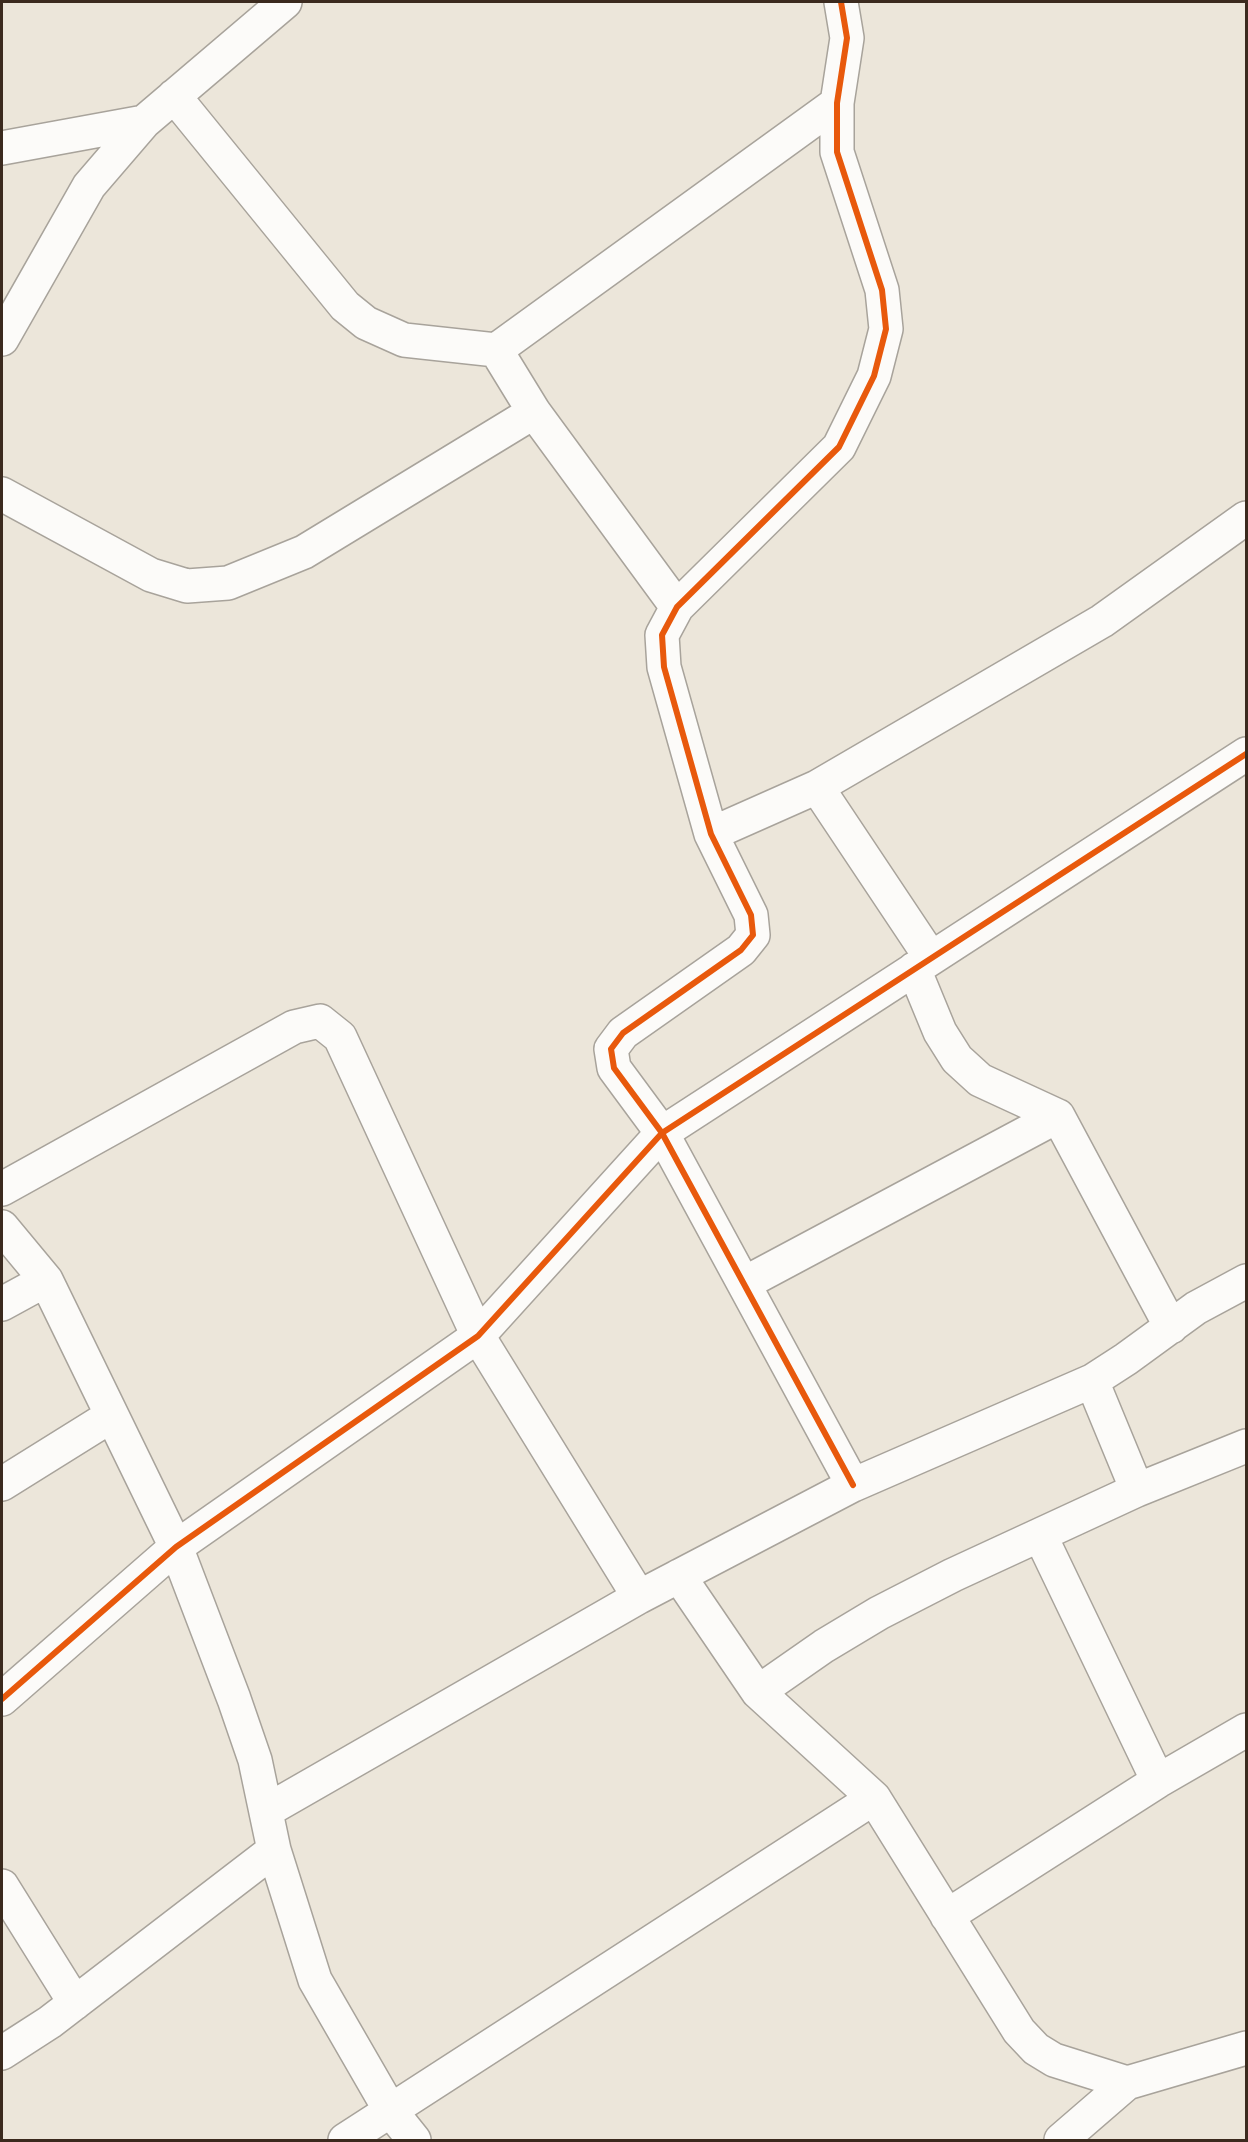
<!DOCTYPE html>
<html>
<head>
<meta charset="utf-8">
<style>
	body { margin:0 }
	#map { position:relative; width:1248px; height:2142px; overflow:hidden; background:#ece6da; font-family:Kalam,sans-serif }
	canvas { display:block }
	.frame { position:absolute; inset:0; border:3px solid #3b2a1e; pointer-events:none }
</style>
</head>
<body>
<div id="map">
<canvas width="1248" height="2142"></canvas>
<div class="frame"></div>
</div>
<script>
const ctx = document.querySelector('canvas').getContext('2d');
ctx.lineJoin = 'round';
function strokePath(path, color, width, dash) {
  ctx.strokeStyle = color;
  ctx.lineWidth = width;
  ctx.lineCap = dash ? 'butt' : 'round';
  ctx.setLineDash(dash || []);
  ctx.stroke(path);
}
const street = new Path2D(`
	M841,2L847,38L837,103V152L882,290L886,329L874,376L839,447L677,607L662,635L664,667L711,834L751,915L753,935L741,950L623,1033L611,1049L614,1068L662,1133L853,1485
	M174,96L345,306L366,323L404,340L496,350L837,103
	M2,148L144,122
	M2,339L89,186L144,122L285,2
	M496,350L534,412L677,607
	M2,494L151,575L187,586L228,583L304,552L534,412
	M817,787L931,958
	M711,834L817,787L1102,621L1246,518
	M914,969L940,1032L957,1059L980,1080L1058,1116L1171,1327
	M2,1189L294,1027L320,1021L340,1037L478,1336L639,1597
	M2,1227L46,1280L176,1547L234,1699L255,1760L274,1850L315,1980L390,2110L414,2140
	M745,1283L1058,1116
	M2,1304L46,1280
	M1092,1381L1137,1490
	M2,1484L111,1416
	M1040,1535L1158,1781
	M679,1576L758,1692L874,1798L1019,2031L1036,2049L1054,2060L1127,2083
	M758,1692L824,1646L879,1613L953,1575L1137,1490L1246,1446
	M2,1699L176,1547L478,1336L662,1133L1246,754
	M266,1811L639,1597L853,1485L1092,1381L1126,1359L1196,1308L1246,1281
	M2,1886L75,2003
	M947,1916L1158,1781L1246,1730
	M2,2053L50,2022L274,1850
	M345,2140L874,1798
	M1061,2140L1127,2083L1246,2048`);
strokePath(street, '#a8a39b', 36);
strokePath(street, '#fcfbf9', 33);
strokePath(new Path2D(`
	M841,2L847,38L837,103V152L882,290L886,329L874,376L839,447L677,607L662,635L664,667L711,834L751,915L753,935L741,950L623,1033L611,1049L614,1068L662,1133L853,1485
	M2,1699L176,1547L478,1336L662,1133L1246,754`), '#e8590c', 6);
</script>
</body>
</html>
